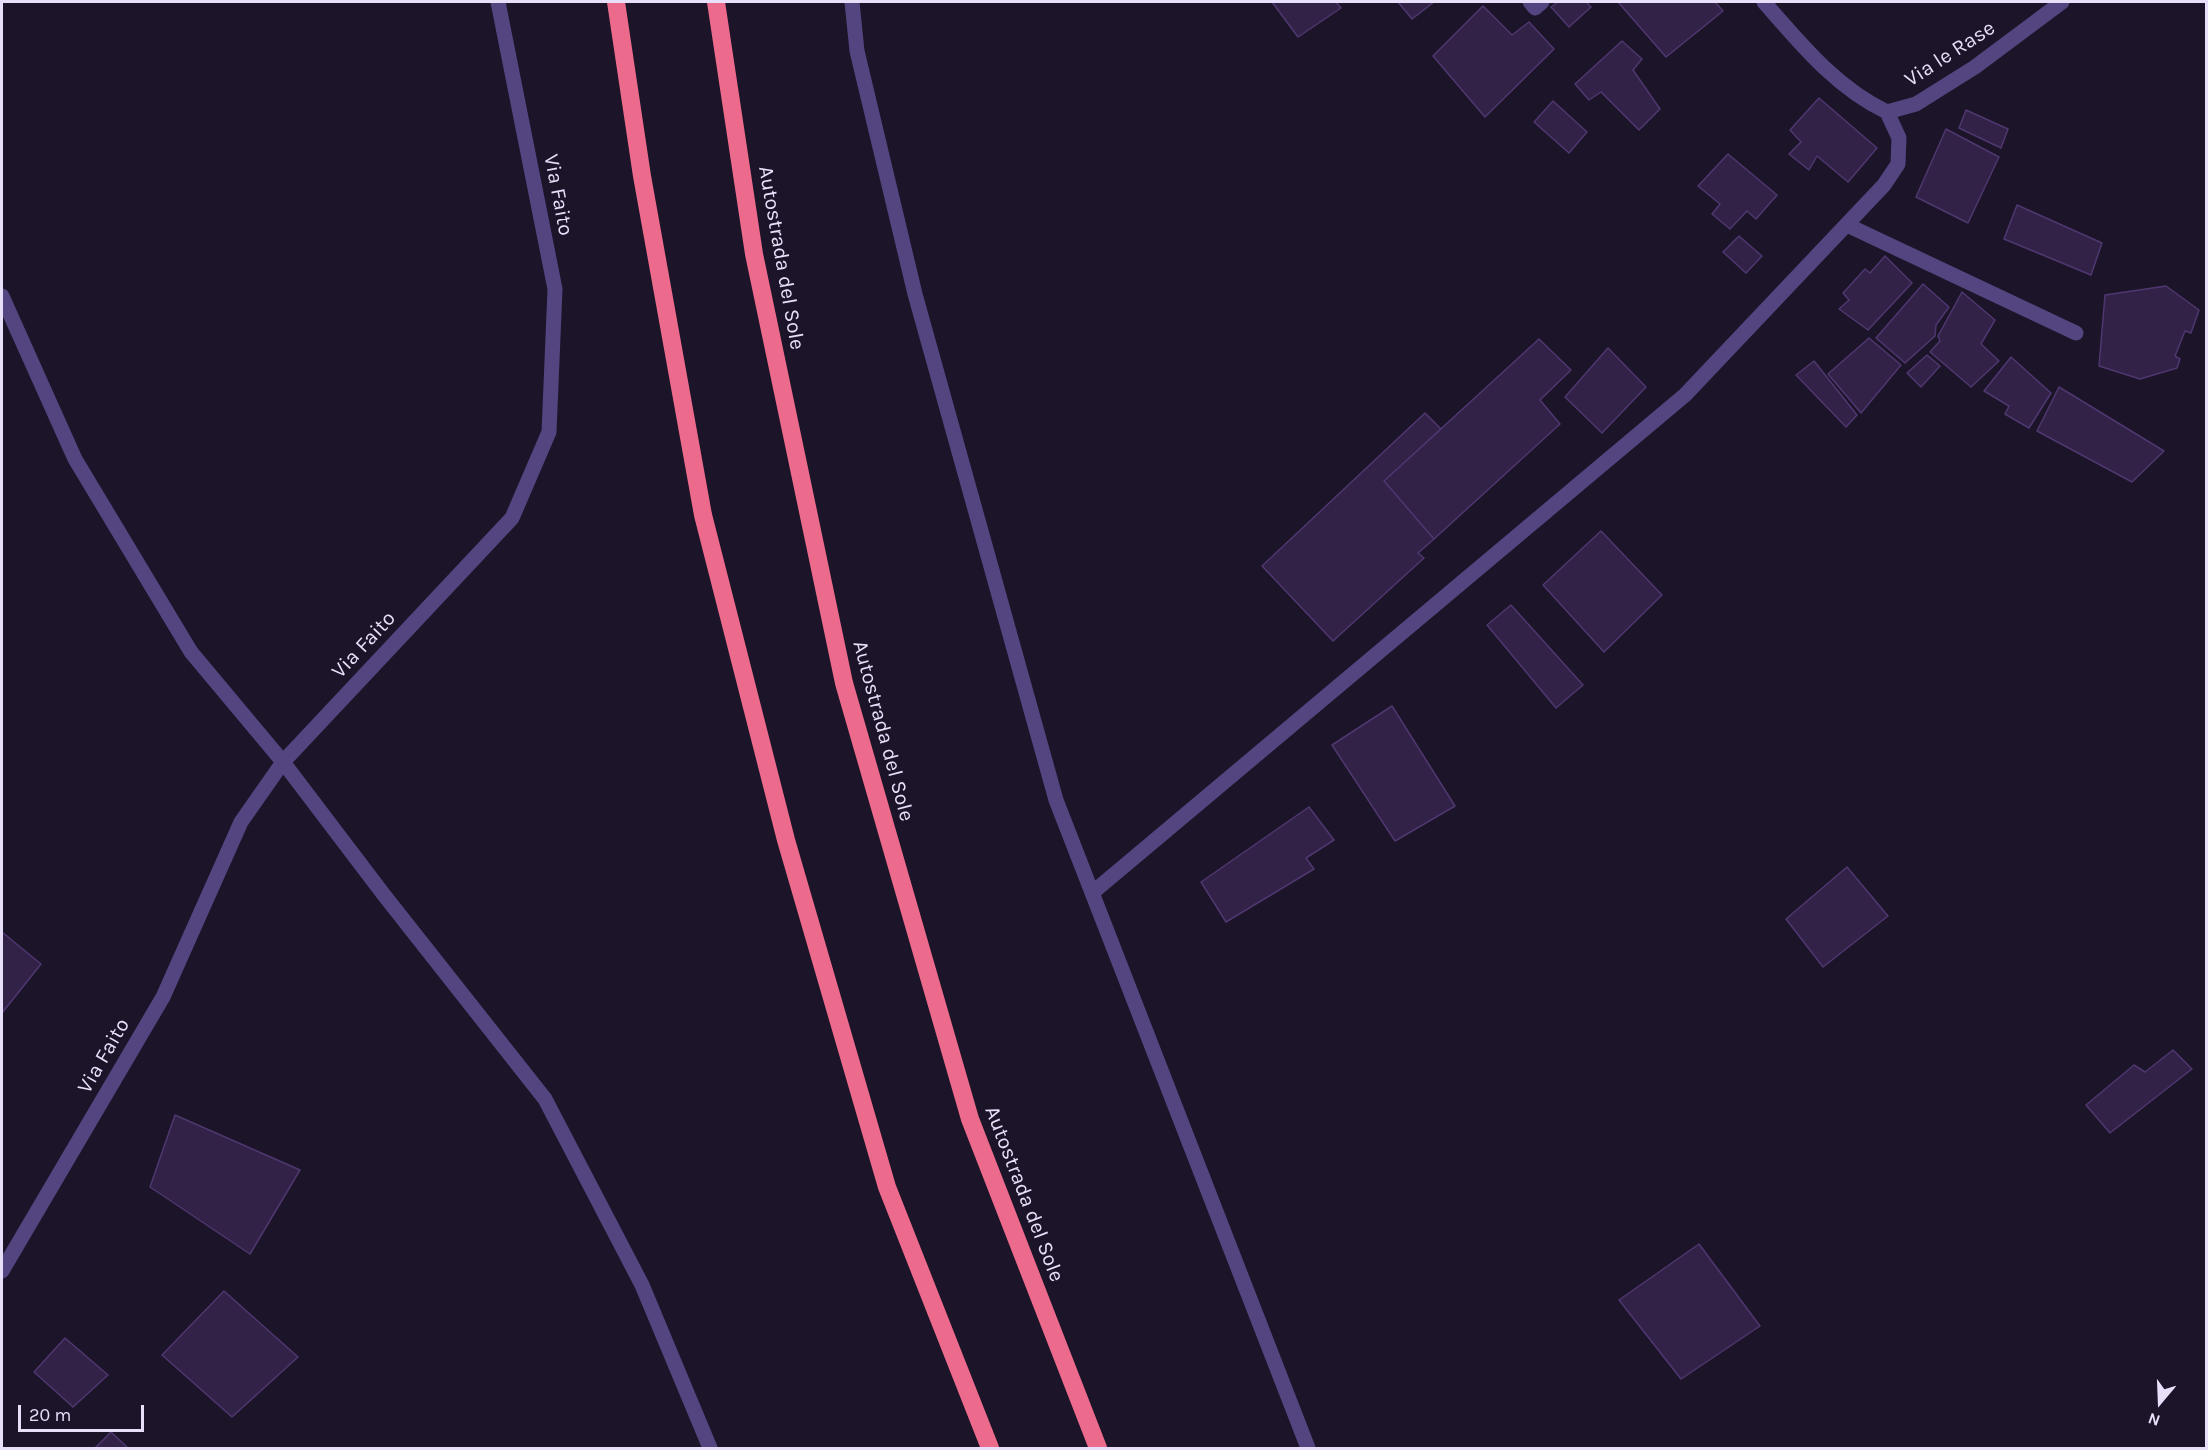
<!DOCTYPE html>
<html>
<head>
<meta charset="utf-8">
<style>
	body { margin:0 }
	#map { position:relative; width:2208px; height:1450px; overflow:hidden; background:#1c1428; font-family:Karla,sans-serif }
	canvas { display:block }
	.frame { position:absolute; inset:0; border:3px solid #e8dffb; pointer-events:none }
	.north { position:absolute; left:2130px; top:1372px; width:60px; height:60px; -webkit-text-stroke:4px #1c1428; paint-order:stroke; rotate:199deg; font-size:16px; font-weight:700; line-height:24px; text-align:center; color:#e8dffb }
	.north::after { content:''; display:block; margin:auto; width:21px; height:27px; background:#e8dffb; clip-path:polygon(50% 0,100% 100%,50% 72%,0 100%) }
	.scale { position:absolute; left:18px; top:1405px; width:126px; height:27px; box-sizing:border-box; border:3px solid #e8dffb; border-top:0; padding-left:8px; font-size:18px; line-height:21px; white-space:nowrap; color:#e8dffb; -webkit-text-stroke:4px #1c1428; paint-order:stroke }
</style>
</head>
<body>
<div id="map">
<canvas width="2208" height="1450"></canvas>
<div class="frame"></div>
<div class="north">N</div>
<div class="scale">20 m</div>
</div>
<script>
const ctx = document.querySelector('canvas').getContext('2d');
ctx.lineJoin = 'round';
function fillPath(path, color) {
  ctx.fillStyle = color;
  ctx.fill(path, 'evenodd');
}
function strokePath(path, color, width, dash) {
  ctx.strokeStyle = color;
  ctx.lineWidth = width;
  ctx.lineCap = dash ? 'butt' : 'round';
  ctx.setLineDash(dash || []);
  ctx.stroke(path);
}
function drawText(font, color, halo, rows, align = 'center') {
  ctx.font = font + ' Karla,sans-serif';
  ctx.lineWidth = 4.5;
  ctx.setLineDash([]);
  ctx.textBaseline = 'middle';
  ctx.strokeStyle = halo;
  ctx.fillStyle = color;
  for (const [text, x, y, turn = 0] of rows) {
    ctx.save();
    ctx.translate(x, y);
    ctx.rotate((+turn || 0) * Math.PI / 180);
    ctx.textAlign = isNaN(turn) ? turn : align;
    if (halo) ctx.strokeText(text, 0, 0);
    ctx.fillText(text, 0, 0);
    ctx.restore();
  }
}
const building = new Path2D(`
	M1272,2H1336L1341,8L1298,37Z
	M1398,2H1434L1412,19Z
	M1558,2H1586L1591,7L1569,27L1551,7Z
	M1618,2H1715L1723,11L1666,57Z
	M1483,6L1512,35L1529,22L1554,49L1485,117L1433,56Z
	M1622,41L1642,59L1633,70L1660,109L1639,130L1601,92L1589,100L1575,84Z
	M1819,98L1877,148L1848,182L1817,156L1809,170L1789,154L1801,142L1790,130Z
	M1553,101L1587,132L1569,153L1534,122Z
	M1966,110L2008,129L2001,148L1959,128Z
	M1946,129L1999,157L1968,223L1916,197Z
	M1728,154L1777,195L1756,219L1747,211L1730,229L1712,214L1720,204L1698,186Z
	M2017,205L2102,243L2091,275L2004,239Z
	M1739,236L1762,256L1746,273L1723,252Z
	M1885,256L1912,283L1868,330L1839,309L1849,300L1843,293L1865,269L1870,273Z
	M1923,284L1949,307L1936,325L1935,336L1905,363L1876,338Z
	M2166,286L2199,310L2191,333L2185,331L2175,356L2180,359L2177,368L2140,379L2099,366L2105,295Z
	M1962,292L1995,320L1981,344L1999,361L1971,387L1930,352L1940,341L1938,336Z
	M1869,338L1901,365L1861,413L1828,374Z
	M1539,339L1571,370L1540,400L1560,424L1434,539L1384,481Z
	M1608,348L1646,387L1602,433L1565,397Z
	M1927,355L1940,366L1921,387L1907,373Z
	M2011,357L2051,393L2029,428L2005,414L2009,406L1984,391Z
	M1814,361L1857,415L1846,427L1796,375Z
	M2059,387L2164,451L2132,482L2037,431Z
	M1425,413L1441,429L1384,481L1434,539L1418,553L1424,558L1333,641L1262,566Z
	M1601,531L1662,595L1604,652L1543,585Z
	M1511,605L1583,685L1556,708L1487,625Z
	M1392,706L1455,806L1395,841L1332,745Z
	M1309,807L1334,840L1306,858L1314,869L1226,922L1201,882Z
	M1847,867L1888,916L1823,967L1786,919Z
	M2,932L41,964L2,1013Z
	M2173,1050L2192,1069L2110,1133L2086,1105L2134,1065L2145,1072Z
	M175,1115L300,1170L250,1254L150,1187Z
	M1699,1244L1760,1326L1681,1379L1619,1300Z
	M224,1291L298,1357L232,1417L162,1355Z
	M65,1338L108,1375L73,1407L34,1372Z
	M111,1432L128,1448H95Z`);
fillPath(building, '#322247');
strokePath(building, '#4f3770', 1.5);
strokePath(new Path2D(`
	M852,2L857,51L915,294L1056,800L1308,1448
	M1530,2L1535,8L1542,2
	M1764,2C1800,43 1836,88 1887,112
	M1887,112L1916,104L1975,67L2062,2
	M1847,225L2076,333
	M2,296L75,459L191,652L283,762L384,895L545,1099L642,1285L710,1448
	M1092,893L1685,395L1884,185L1898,164L1899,138L1887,112
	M2,1271L163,997L241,822L283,762L512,518L549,432L555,289L498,2`), '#544581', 15);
strokePath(new Path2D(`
	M616,2L642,176L703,515L786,840L887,1187L990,1448
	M716,2L754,254L844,683L970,1119L1098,1448`), '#ec6a8c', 18);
drawText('21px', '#e8dffb', '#1c1428', [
	["Via le Rase",1950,54,-33],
	["Via Faito",558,195,79],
	["Autostrada del Sole",781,258,80],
	["Via Faito",364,645,-47],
	["Autostrada del Sole",883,731,75],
	["Via Faito",104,1056,-60],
	["Autostrada del Sole",1024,1194,69]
]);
</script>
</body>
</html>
